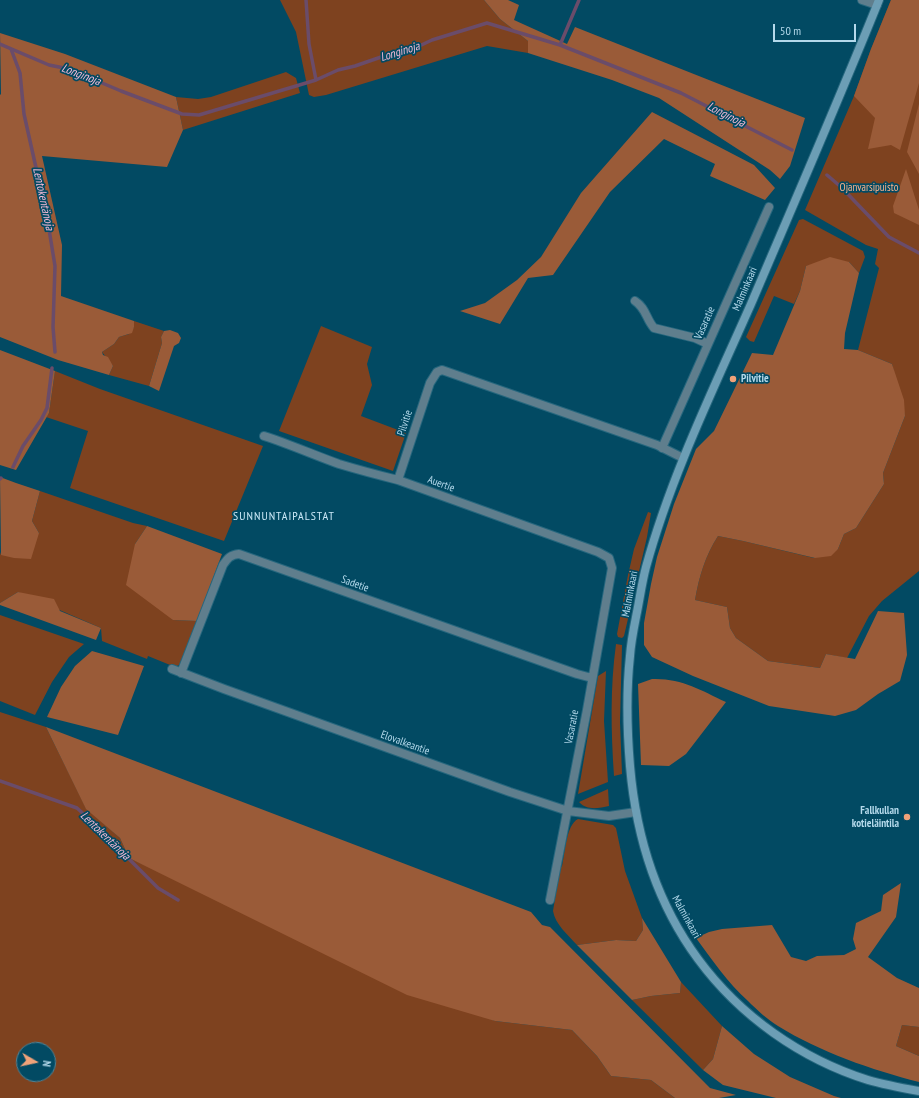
<!DOCTYPE html>
<html>
<head>
<meta charset="utf-8">
<style>
	body { margin:0 }
	#map { position:relative; width:919px; height:1098px; overflow:hidden; background:#024a63; font-family:"PT Sans Narrow",sans-serif }
	canvas { display:block }
	.north { position:absolute; left:16px; top:1042px; width:40px; height:40px; box-sizing:border-box; background:#024a63; border:1px solid #498399; border-radius:50%; rotate:99deg; font-size:11px; font-weight:700; line-height:16px; text-align:center; color:#b4d9eb }
	.north::after { content:''; display:block; margin:auto; width:14px; height:18px; background:#f0a279; clip-path:polygon(50% 0,100% 100%,50% 72%,0 100%) }
	.scale { position:absolute; left:773px; top:24px; width:83px; height:18px; box-sizing:border-box; border:2px solid #b4d9eb; border-top:0; padding-left:5px; font-size:12px; line-height:14px; white-space:nowrap; color:#b4d9eb; -webkit-text-stroke:3px #024a63; paint-order:stroke }
</style>
</head>
<body>
<div id="map">
<canvas width="919" height="1098"></canvas>
<div class="north">N</div>
<div class="scale">50 m</div>
</div>
<script>
const ctx = document.querySelector('canvas').getContext('2d');
ctx.lineJoin = 'round';
function fillPath(path, color) {
  ctx.fillStyle = color;
  ctx.fill(path, 'evenodd');
}
function strokePath(path, color, width, dash) {
  ctx.strokeStyle = color;
  ctx.lineWidth = width;
  ctx.lineCap = dash ? 'butt' : 'round';
  ctx.setLineDash(dash || []);
  ctx.stroke(path);
}
function drawText(font, color, halo, rows, align = 'center') {
  ctx.font = font + ' "PT Sans Narrow",sans-serif';
  ctx.lineWidth = 3.5;
  ctx.setLineDash([]);
  ctx.textBaseline = 'middle';
  ctx.strokeStyle = halo;
  ctx.fillStyle = color;
  for (const [text, x, y, turn = 0] of rows) {
    ctx.save();
    ctx.translate(x, y);
    ctx.rotate((+turn || 0) * Math.PI / 180);
    ctx.textAlign = isNaN(turn) ? turn : align;
    if (halo) ctx.strokeText(text, 0, 0);
    ctx.fillText(text, 0, 0);
    ctx.restore();
  }
}
fillPath(new Path2D(`
	M280,0H484L500,19L528,41V53L487,46L326,95L314,97L309,95L296,32Z
	M891,0H919V571L882,601L869,616L847,658L826,654L820,668L768,661L736,638L730,628L727,607L695,600C699,577 705,556 718,536L743,541L814,558L838,549L844,534L856,528L884,484L883,473L905,416L892,364L858,350L879,268L875,264L878,249L866,245L805,210L854,96L871,49Z
	M286,72L296,78L300,93L183,130L176,97L198,99L211,97Z
	M803,219L863,251L865,257L859,273L849,262L806,266L800,291L794,304L774,296L754,342L750,341L746,337L799,220Z
	M134,321L164,331L161,337L162,343L149,386L109,375L113,366L102,352L114,344L119,337L129,334L134,327Z
	M321,326L372,347L367,364L372,385L361,416L406,433L393,471L279,431Z
	M55,371L100,389L263,446L224,541L70,488L88,431L46,417L49,413Z
	M40,491L133,523L147,526L135,544L173,620L197,621L181,664L175,667L148,656L147,659L102,641L101,628L18,592L0,603V552L1,555L39,533L32,521Z
	M648,512L651,513L647,537L624,636L622,638L618,637L617,634L628,575L634,549Z
	M0,615L84,644L69,657L52,682L35,715L0,701Z
	M616,644L622,645L620,722L622,774L614,776C611,731 610,688 616,644Z
	M606,671L604,721L608,782L578,794L598,676Z
	M0,712L46,727L86,808L120,838L129,858L495,1021L572,1030L597,1056L611,1076L651,1080L675,1098H0ZM24,1050H48V1074H24Z
	M608,789L609,806C599,808 587,811 579,802Z
	M578,819L613,825L616,828L625,871L642,918L643,930L636,941L616,940L577,945C568,935 555,924 553,911L560,868L562,866C565,853 566,825 578,819Z
	M681,982L722,1026L713,1059L703,1070L632,1000L651,996L680,993Z
	M902,1025L919,1027V1056L896,1046Z`), '#7e421f');
fillPath(new Path2D(`
	M484,0H508L519,5L514,20L567,44L575,27L805,118L790,166L780,179L770,170L659,98L612,80L528,53V41L500,19Z
	M891,0H919V83L900,150L891,145L868,149L875,118L854,96L871,49Z
	M0,33L65,54L176,97L183,130L167,167L42,156L62,245L61,296L134,321V327L132,333L119,337L114,344L102,352L103,355L108,357L113,366L109,375L58,360L0,337V95L1,94Z
	M919,104V174L907,152Z
	M652,112L754,165L775,188L765,200L710,176L715,164L664,139L610,192L553,275L528,278L500,324L460,311L485,303L517,280L541,257L581,193Z
	M906,169L919,210V225L894,213L893,206Z
	M830,257L849,262L859,273L845,333L844,349L858,350L892,364L904,400L905,416L883,473L884,484L856,528L844,534L838,549L831,556L815,558L743,541L718,536C705,556 699,577 695,600L727,607L730,628L736,638L768,661L820,668L826,654L855,659L878,611L904,613L907,655L900,681L878,694L856,710L835,716L769,706L693,676L652,657L644,645V623L651,584L657,557L674,504L696,449L714,431L752,353L773,355L800,291L806,266Z
	M170,330L178,333L181,338L179,343L174,346L159,391L149,386L162,343L161,337L164,331Z
	M0,350L55,371L49,413L16,470L0,465Z
	M0,477L16,483L40,491L32,521L39,533L31,559L14,558L1,555Z
	M147,526L222,554L197,621L173,620L126,585L135,544Z
	M18,592L54,599L60,611L101,628L96,640L0,605V603Z
	M92,651L144,666L118,735L47,717L61,687L75,666Z
	M652,679C682,678 700,690 726,702L686,754L669,766L641,765L638,684Z
	M46,727L531,912L542,925L550,927L710,1088L736,1095L719,1098H675L651,1080L611,1076L597,1056L572,1030L495,1021L407,995L129,858L120,838L86,809Z
	M901,883L896,917L868,957L897,978L919,988V1027L902,1025L896,1046L919,1056V1082C872,1070 820,1052 778,1026C768,1020 757,1010 748,1001C728,983 712,960 696,938L709,932L722,929L772,925L791,957L806,961L817,956L844,955L856,949L853,939L856,923L881,911L883,895Z
	M642,918L681,982L680,993L651,996L632,1000L577,945L616,940L636,941L643,930Z
	M722,1026L754,1054L790,1077L834,1096L841,1098H776L723,1085L703,1070L713,1059Z`), '#9a5b38');
strokePath(new Path2D(`
	M306,0L309,44L316,80
	M0,44L49,65L69,69L121,91L182,114L199,115L296,86L316,80L338,70L355,66L384,56L415,48L432,40L487,23L560,45L681,93L792,150
	M560,45L579,0
	M11,49L20,73L24,114L47,217L55,266L53,327L55,352
	M827,175L841,187L889,237L919,253
	M13,467L23,446L41,420L47,408L52,368
	M0,479L1,478
	M0,781L77,808L88,818L158,888L178,900`), '#6a4c6a', 3.5);
const street = new Path2D(`
	M862,0L877,5
	M635,301C646,308 646,319 654,328L695,338L708,344
	M264,436C289,444 314,455 339,464C359,470 378,475 398,480L598,552L609,558L612,568L587,710L550,900
	M662,448L769,207
	M398,480L430,383L437,372L442,370L657,445L683,458
	M172,669L224,689L510,792L568,811L609,816L636,812
	M181,673L223,565C228,558 230,555 239,554L577,674L592,678`);
const secondary = new Path2D(`
	M879,0C838,102 794,203 751,304C713,390 671,476 646,567C642,582 640,597 637,612C634,627 631,641 630,656C626,693 627,730 630,766C636,836 656,902 698,959C740,1016 801,1059 868,1080C885,1085 902,1088 919,1091`);
strokePath(street, '#26677e', 10);
strokePath(secondary, '#26677e', 10);
strokePath(street, '#5f7e8d', 8);
strokePath(secondary, '#6c9eb5', 8);
for (const [x, y, r, color] of [
	[733,379,4,"#f0a279"],
	[907,817,4,"#f0a279"]
]) {
  const dot = new Path2D();
  dot.arc(x, y, r, 0, 2 * Math.PI);
  ctx.fillStyle = color;
  ctx.fill(dot);
  strokePath(dot, '#024a63', 1.5);
}
drawText('11px', '#fdb38c', '#024a63', [
	["Ojanvarsipuisto",869,188]
]);
drawText('11px', '#b4d9eb', '#024a63', [
	["Malminkaari",745,289,-67],
	["Vasaratie",705,323,-66],
	["Pilvitie",405,423,-72],
	["Auertie",441,484,20],
	["Sadetie",355,584,20],
	["Malminkaari",630,594,-79],
	["Vasaratie",572,727,-79],
	["Elovalkeantie",405,743,20],
	["Malminkaari",686,917,61]
]);
drawText('bold 11px', '#b4d9eb', '#024a63', [
	["Pilvitie",741,379],
	["Fallkullan",899,811,"right"],
	["kotieläintila",899,824,"right"]
], 'left');
drawText('italic 12px', '#f5bad6', '#024a63', [
	["Longinoja",400,52,-17],
	["Longinoja",81,75,21],
	["Longinoja",726,115,27],
	["Lentokentänoja",43,199,78],
	["Lentokentänoja",105,836,44]
]);
ctx.letterSpacing = '1px';
drawText('12px', '#cbe9f8', '#024a63', [
	["SUNNUNTAIPALSTAT",284,517]
]);
ctx.letterSpacing = '0px';
</script>
</body>
</html>
